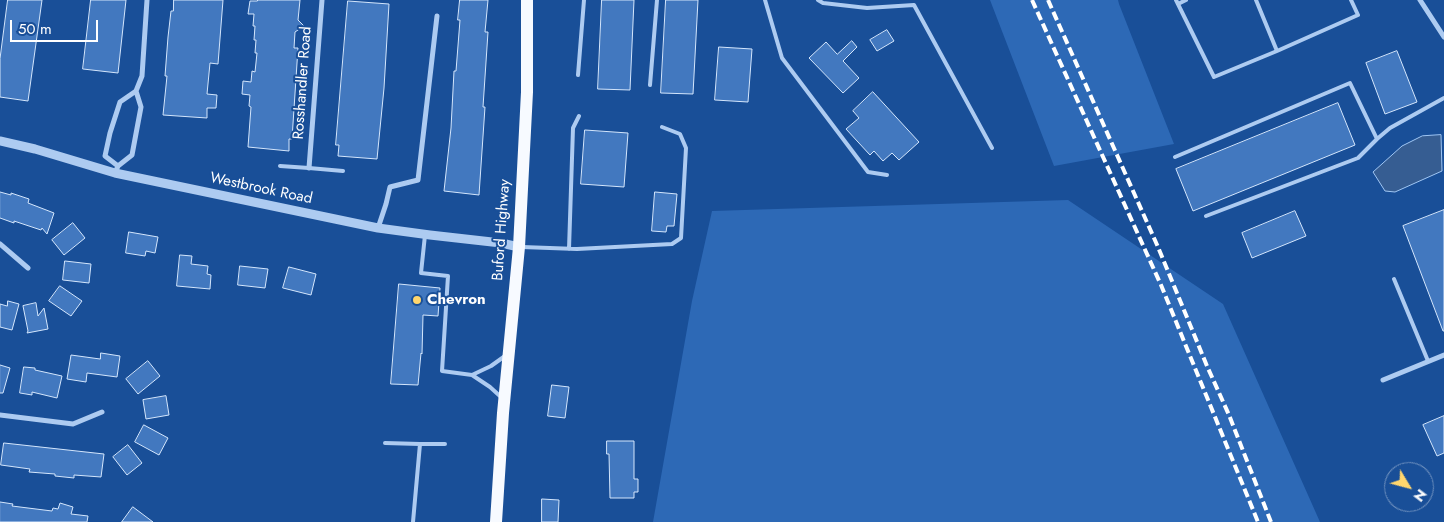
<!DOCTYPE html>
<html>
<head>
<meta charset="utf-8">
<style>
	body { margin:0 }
	#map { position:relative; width:1444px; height:522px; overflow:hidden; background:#194f98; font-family:Jost,sans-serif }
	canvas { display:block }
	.north { position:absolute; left:1384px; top:462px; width:50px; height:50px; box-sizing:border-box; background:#194f98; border:1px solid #7595c1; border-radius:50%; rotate:127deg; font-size:14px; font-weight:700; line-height:20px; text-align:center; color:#fff }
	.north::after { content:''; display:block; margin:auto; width:18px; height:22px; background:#ffd66d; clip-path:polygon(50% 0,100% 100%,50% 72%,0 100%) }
	.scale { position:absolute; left:10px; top:20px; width:88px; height:22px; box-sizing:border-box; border:2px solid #fff; border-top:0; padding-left:6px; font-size:15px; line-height:18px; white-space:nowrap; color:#fff; -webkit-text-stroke:4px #194f98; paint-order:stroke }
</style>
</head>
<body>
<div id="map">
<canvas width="1444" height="522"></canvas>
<div class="north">N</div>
<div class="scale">50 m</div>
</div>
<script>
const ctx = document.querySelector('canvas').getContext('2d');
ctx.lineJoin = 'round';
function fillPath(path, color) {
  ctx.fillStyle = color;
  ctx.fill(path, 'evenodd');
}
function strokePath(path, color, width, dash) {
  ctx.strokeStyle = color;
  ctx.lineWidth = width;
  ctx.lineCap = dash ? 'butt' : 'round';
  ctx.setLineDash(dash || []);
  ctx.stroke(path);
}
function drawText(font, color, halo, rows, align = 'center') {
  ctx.font = font + ' Jost,sans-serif';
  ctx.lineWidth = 4;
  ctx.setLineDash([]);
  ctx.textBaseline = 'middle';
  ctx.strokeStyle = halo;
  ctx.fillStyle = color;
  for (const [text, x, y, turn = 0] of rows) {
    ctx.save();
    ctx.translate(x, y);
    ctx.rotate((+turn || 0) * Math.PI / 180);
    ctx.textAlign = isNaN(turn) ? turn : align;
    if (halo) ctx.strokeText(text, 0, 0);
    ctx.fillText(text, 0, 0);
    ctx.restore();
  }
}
fillPath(new Path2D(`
	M990,0H1118L1119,4L1174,144L1054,166Z
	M1068,200L1223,304L1320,522H653L692,301L712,211Z`), '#2d69b6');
const water = new Path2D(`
	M1441,135L1442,171L1395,192L1385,191L1373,172L1402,146L1422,136Z`);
fillPath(water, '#365d92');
strokePath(water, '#a0c6f3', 1);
const building = new Path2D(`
	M8,0H42L28,101L0,97V59Z
	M91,0H126L118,73L83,69Z
	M174,0H223L218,64L210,63L207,94L217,95L216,108H207V118L163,115L167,76H165L168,37L171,11H173Z
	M258,0H300L298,20L304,26L295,32L294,48H298L292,139H289V151L248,147L251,107L249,106L250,95L242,94L243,81L251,82L252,71L255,72L257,53H255L256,40H254L255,26H253L254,14H248L250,1H257Z
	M460,0H488L485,32H488L483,107H485L479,195L444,191L451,128L454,71H456L460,20H458Z
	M602,0H634L630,90L598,89Z
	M666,0H698L693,94L661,93Z
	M348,1L389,4L384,88L377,159L338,156L339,145H336Z
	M887,30L894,41L877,51L870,40Z
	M852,41L857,47L843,61L859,78L843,93L809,58L826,42L837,54Z
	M719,47L752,49L748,102L715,100Z
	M1397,51L1417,102L1385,114L1366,63Z
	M873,92L919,142L899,160L892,153L883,161L874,151L870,155L846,129L859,118L853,111Z
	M1338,103L1355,145L1193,211L1176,169Z
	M585,130L628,133L624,187L581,184Z
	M0,192L11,195V193L29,199L28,203L54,213L47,234L42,228L41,230L14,221V223L0,218Z
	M655,192L677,194L674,226H667L666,232L652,231Z
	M1444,210V331H1443L1403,226Z
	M1295,211L1306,236L1252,258L1242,233Z
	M73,223L85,238L64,255L52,240Z
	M129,232L158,237L155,253L146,251L145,256L126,253Z
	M180,255L192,256L191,264L208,266L207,274L211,275L210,289L177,286Z
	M65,261L91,264L89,283L63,280Z
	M240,266L268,269L265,288L238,285Z
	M289,267L316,274L311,295L283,288Z
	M399,284L440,288L438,316L423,315L422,354L421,353L418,385L391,384Z
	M60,286L82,301L71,316L49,301Z
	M8,301L19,304L12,330L0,327V304L7,306Z
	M36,303L38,316L44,308L48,329L27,333L28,331L23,306Z
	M101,353L120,356L117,377L87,373L86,382L67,379L71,355L100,359Z
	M148,361L160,376L138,394L126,379Z
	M0,365L10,368L3,393H0Z
	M24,367L35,368V370L62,376L57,398L32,392V395L20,393Z
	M552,385L569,387L565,418L548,416Z
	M166,396L169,415L146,419L143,400Z
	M1444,416V453L1437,456L1423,425Z
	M144,425L168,438L159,455L135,442Z
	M607,441H634V479H638V492H634V498H610L609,454H607Z
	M4,443L104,454L101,477L74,475V478L55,476V474L29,472L30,469L1,465Z
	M128,445L142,463L127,475L113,457Z
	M542,499L559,500L558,522H542Z
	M0,502L13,504L12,506L52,511L53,508L58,509L60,503L73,507L71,514L88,516L87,522H0Z
	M133,507L153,522H122Z`);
fillPath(building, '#4278bf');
strokePath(building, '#d4e6fc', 1);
strokePath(new Path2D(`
	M765,0L782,58L868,172L887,175
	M818,0L823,3L867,8L914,5L992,148
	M1176,0L1214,77L1277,51L1358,15L1351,0
	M1256,0L1277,51
	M1178,4L1186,0
	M578,75L584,0
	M650,85L657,0
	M1175,157L1350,83L1377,139
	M280,166L309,168L343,171
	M1206,216L1358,158L1377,139L1390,128L1444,98
	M425,235L421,273L448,276L442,371L472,375L490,387L501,397
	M522,247L577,249L672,244L681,238L686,148L680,134L662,127
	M569,249L573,128L579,116
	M1394,279L1428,361
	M472,375L491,366L505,356
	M385,443L420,444
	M413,522L420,444H445`), '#adcbf1', 4);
strokePath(new Path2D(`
	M1420,0L1444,37
	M118,166L105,156L110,133L120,102L136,91
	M309,168L322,0
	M115,173L118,166L132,155L141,107L136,91L142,76L147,0
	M378,228L386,204L390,187L418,180L437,16
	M0,244L28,268
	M1383,380L1444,355
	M0,415L73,424L102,412`), '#adcbf1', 5);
strokePath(new Path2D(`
	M0,141L35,149L115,173L378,228L430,235L501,243L519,247`), '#adcbf1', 9);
strokePath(new Path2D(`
	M496,522L503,413L519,247L527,92V0`), '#f7faff', 12);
strokePath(new Path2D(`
	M1032,0L1161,285L1258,522
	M1048,0L1158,247L1207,366L1229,415L1271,522`), '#fff', 4, [9, 4]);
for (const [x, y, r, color] of [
	[417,300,5,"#ffd66d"]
]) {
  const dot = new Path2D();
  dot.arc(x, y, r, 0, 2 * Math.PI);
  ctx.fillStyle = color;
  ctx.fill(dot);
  strokePath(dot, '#194f98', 2);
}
drawText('15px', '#fff', '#194f98', [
	["Rosshandler Road",303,83,-86],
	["Westbrook Road",261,189,12],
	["Buford Highway",502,230,-86]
]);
drawText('bold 15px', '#fff', '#194f98', [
	["Chevron",427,300]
], 'left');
</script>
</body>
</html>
